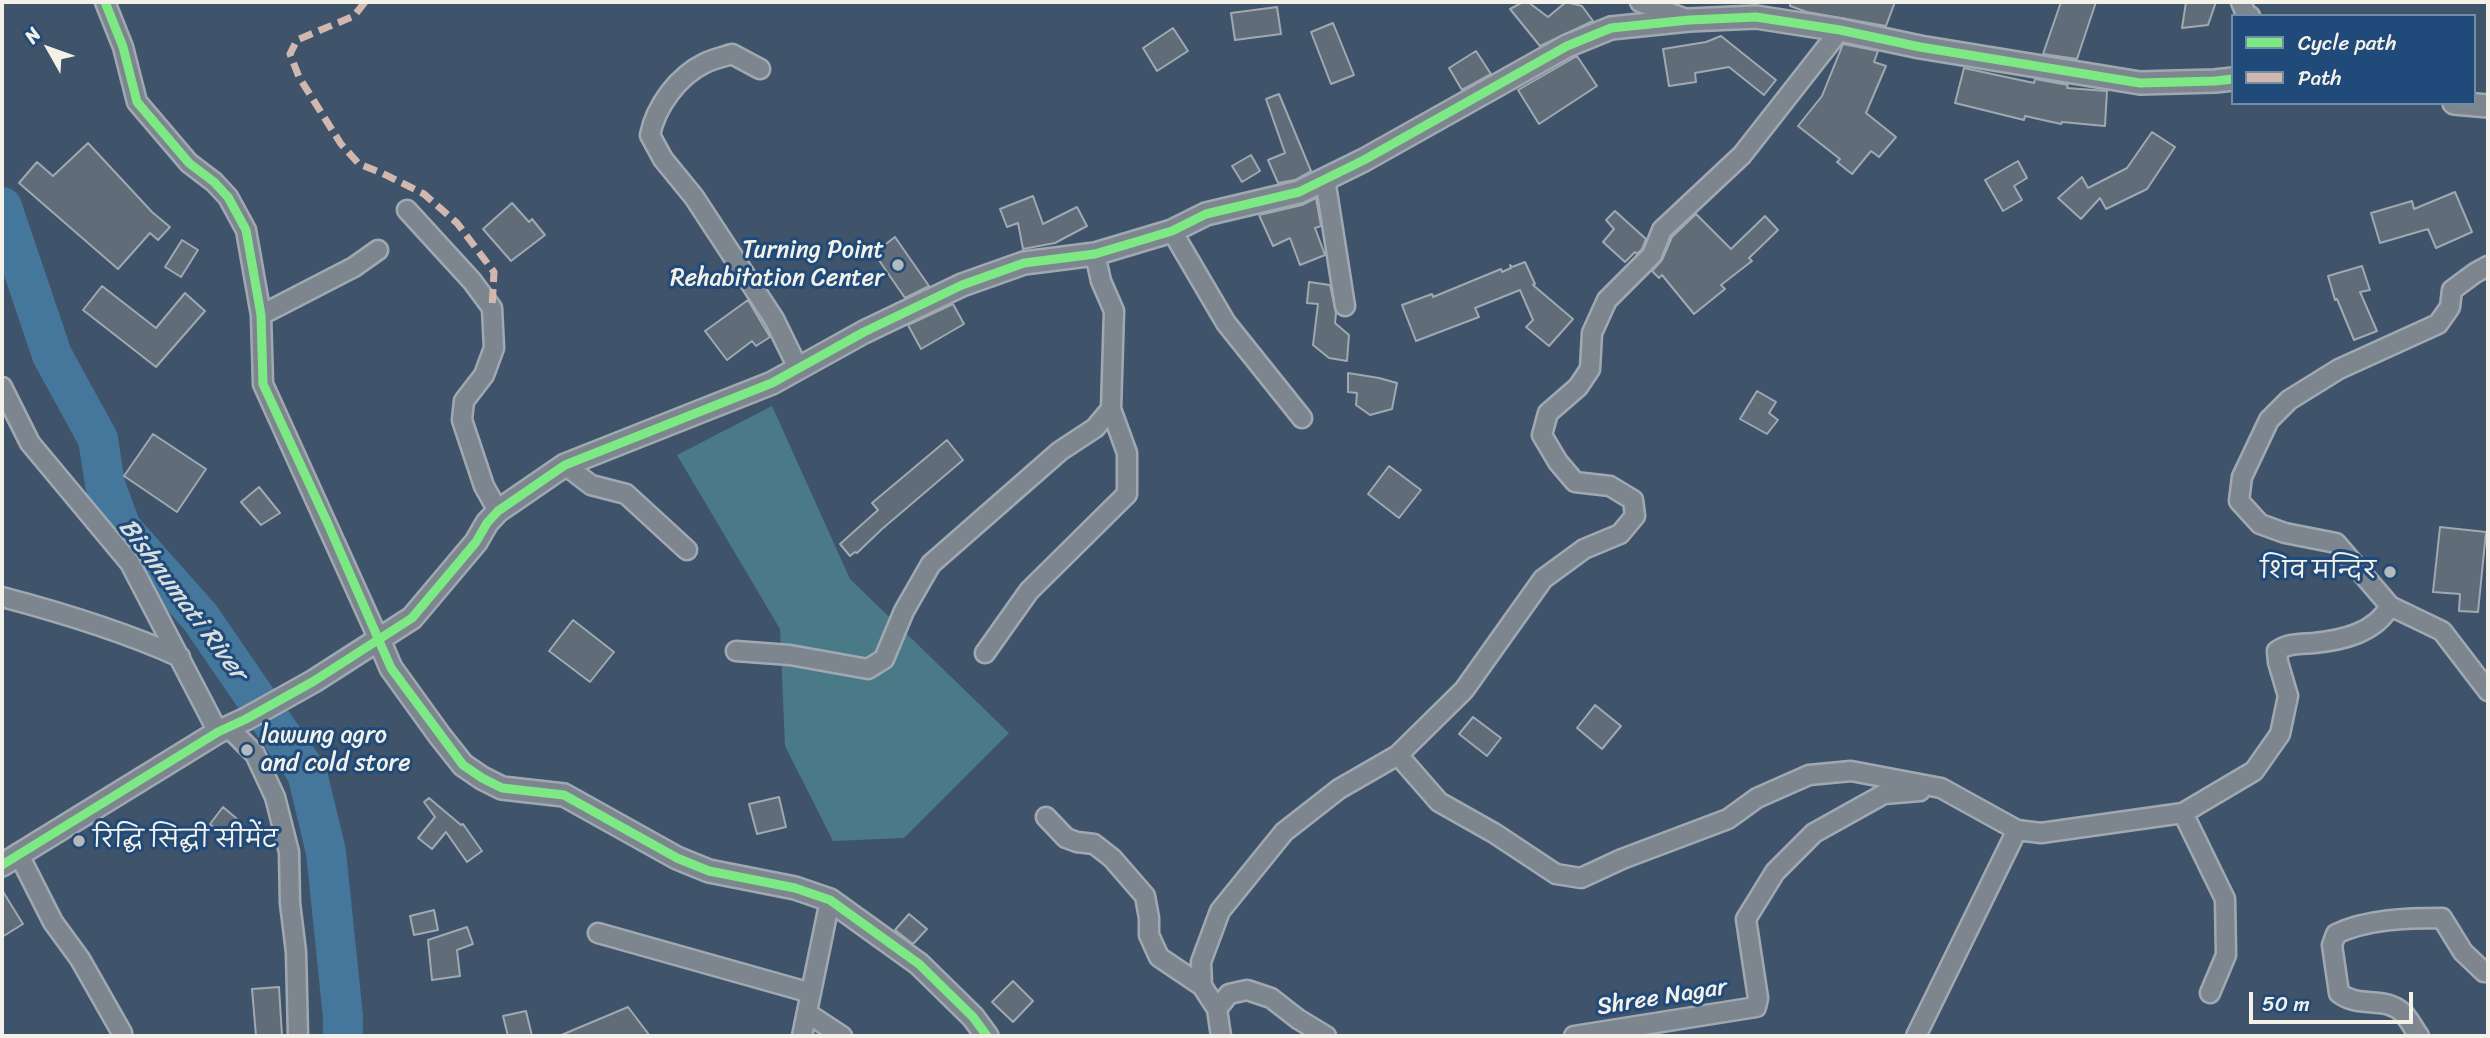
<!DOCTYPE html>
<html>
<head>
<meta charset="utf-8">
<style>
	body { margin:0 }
	#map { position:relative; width:2490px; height:1038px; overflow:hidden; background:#3f536a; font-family:Sriracha,sans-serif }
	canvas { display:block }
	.frame { position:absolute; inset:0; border:4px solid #f4f1e8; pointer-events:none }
	.legend { position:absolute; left:2231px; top:14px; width:245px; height:91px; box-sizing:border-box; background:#1f4a7a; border:2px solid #748da6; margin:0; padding:9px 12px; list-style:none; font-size:21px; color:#f4f1e8 }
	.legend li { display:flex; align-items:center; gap:14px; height:35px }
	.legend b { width:35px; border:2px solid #748da6 }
	.north { position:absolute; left:14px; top:14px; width:70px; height:70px; -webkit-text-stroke:5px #1f4a7a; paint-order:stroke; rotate:310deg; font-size:19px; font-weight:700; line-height:28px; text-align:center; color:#f4f1e8 }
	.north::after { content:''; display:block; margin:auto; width:24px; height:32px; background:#f4f1e8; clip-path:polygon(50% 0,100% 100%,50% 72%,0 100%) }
	.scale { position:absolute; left:2249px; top:992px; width:164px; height:32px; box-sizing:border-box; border:4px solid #f4f1e8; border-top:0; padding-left:9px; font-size:21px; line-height:24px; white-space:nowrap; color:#f4f1e8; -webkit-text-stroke:5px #1f4a7a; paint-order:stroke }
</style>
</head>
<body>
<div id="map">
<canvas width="2490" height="1038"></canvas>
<div class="frame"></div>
<ul class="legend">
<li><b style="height:9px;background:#7ce984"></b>Cycle path</li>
<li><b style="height:9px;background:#d1b7ad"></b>Path</li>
</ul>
<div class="north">N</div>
<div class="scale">50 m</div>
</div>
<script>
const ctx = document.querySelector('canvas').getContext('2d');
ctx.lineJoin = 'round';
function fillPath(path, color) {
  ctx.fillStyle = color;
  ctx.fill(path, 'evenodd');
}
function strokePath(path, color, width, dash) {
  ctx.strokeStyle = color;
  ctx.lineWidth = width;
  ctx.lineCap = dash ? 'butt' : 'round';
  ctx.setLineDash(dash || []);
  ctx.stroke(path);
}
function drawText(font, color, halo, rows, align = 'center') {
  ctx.font = font + ' Sriracha,"Playpen Sans Deva",sans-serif';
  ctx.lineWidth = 6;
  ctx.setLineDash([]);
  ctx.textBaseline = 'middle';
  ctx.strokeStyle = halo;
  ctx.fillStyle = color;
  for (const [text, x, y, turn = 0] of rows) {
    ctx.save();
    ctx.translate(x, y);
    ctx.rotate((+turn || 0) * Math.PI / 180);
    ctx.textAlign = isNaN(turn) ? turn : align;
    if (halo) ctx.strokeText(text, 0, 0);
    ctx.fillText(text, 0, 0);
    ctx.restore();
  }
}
fillPath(new Path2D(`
	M772,406L850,579L1009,733L904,838L833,841L785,746L780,629L677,455Z`), '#4a7a87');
strokePath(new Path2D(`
	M2,207L52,355L98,439L105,484L121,528L200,617L307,773L326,852L343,1017V1036`), '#44779b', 40);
const building = new Path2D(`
	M1523,2H1528L1548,17L1566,2L1582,6L1593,21L1540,46L1510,9Z
	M1790,2H1895L1886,26L1807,12L1790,6Z
	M2061,2H2096L2077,59L2043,54Z
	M2186,2H2216L2208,25L2182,28Z
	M1277,7L1281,34L1235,40L1231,13Z
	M1333,23L1354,75L1331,84L1311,32Z
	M1173,28L1188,51L1157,71L1143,48Z
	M1721,36L1776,80L1764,95L1729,67L1695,73L1696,82L1669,86L1663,49L1706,42Z
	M1843,44L1878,51L1874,62L1886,66L1866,113L1896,137L1879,157L1871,151L1852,174L1837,162L1840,159L1798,126L1822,96Z
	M1476,51L1491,74L1462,90L1449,68Z
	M1577,56L1597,86L1539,124L1518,90Z
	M1964,68L2034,83L2035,79L2068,85L2067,88L2107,91L2105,126L2062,122L2061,124L2025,116L2024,120L1955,103Z
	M1279,94L1311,171L1295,180L1278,183L1268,160L1285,153L1266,99Z
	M2152,132L2175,147L2147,189L2106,209L2100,198L2081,219L2058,198L2082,177L2088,188L2127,168Z
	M88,143L152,212L170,227L158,240L150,233L118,269L19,183L37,162L53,176Z
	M1251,155L1260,171L1242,182L1232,166Z
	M2018,161L2027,178L2014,186L2022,200L2003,211L1985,180Z
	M2455,192L2472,232L2436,248L2428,229L2380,243L2371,213L2412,201L2414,209Z
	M1033,196L1043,224L1077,207L1087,226L1055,243L1023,249L1018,223L1007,227L1000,209Z
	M1316,198L1321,226L1315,228L1325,255L1300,265L1290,238L1273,246L1259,215L1302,205Z
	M512,203L529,222L532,219L545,235L511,261L483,229Z
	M1615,211L1646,239L1642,249L1637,254L1635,252L1625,262L1603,242L1614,229L1606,220Z
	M1696,214L1731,249L1765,216L1778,230L1749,258L1752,261L1721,285L1725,289L1694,314L1662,275L1659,278L1652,271L1662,260L1672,237Z
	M895,237L929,286L905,298L874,253Z
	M182,240L198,250L181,277L165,267Z
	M1525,262L1535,284L1533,285L1573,319L1549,346L1526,327L1533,320L1520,290L1475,308L1479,317L1416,341L1402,305L1432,294L1433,297L1501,269L1502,272L1511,268L1510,265L1512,267Z
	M2362,266L2370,290L2360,292L2377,331L2354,340L2337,299L2335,300L2328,276Z
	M1309,282L1330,285L1336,313L1335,323L1349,335L1347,361L1329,358L1313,345L1318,304L1307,303Z
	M102,286L156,328L185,293L205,311L156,367L83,310Z
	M748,300L770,337L756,346L752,341L727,360L705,331Z
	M953,304L964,324L921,349L908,325Z
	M1348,373L1379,378L1397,383L1392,409L1370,415L1356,405L1357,393L1348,392Z
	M1757,391L1776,402L1769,413L1778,420L1767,434L1740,419Z
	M153,434L206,469L177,512L124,476Z
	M947,440L963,460L882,529L857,553L855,552L850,556L840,544L878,510L872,503Z
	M1389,466L1421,490L1399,518L1368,494Z
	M259,487L280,513L261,525L241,502Z
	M2440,527L2486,532L2478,612L2459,611L2460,594L2433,592Z
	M573,620L614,652L590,682L549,651Z
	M1595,705L1621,726L1602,749L1577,728Z
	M1473,717L1501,738L1487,756L1459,734Z
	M779,797L786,827L757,834L749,804Z
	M429,798L461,825L463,824L482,851L467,862L446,832L432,849L418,838L435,817L424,802Z
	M223,807L243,824L229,840L210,824Z
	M2,890L23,924L2,937Z
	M434,910L438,930L414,935L410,916Z
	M909,914L927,929L913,944L895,930Z
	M467,927L473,944L457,950L460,976L432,980L428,940Z
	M1013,981L1033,1001L1013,1022L992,1002Z
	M279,987L282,1036H256L252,989Z
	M628,1007L650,1036H559Z
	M526,1011L532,1036H508L503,1016Z`);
fillPath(building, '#616c79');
strokePath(building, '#a0a9b2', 2);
const minor = new Path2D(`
	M105,2L123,47L137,102L189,163L214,182L228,197L246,230L261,315L263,384L379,640
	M1640,2L1689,20
	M2241,2L2246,14L2250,16
	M760,69L732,54C723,57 713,59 705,63C678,76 656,106 650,135L663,159L694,197L774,319L798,368
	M1325,179L1345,306
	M407,210L472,281L492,308L494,348L484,375L464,401L462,420L484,486L498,511
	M1172,231L1226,323L1302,418
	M2488,266L2475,273L2452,290L2450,307L2438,324L2339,369L2289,400L2269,420L2242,477L2239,501L2260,524L2285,533L2336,543L2390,606L2442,631L2488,691
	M261,315L354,267L378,250
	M2,387L30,443L130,563L218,732
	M565,465L591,485L626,494L687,550
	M2,597C63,613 122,631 180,657
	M736,651L790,655L868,669L884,659L904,611L931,564L1060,451L1095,428L1111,409L1114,311L1101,281L1095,254
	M985,653L1029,591L1127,494V453L1111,409
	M228,727L255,754L275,797L289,852L290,903L296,952L298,1036
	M1398,755L1439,802L1494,833L1556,874L1581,878L1622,859L1728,819L1757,798L1809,775L1851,771L1941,788L2017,830L2041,833L2183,813L2254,771L2280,734L2288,696L2278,662L2277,651C2288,643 2300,644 2314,643C2343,640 2375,633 2390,606
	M2183,813L2225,899L2226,955L2210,993
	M1046,817L1066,838L1077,842L1094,844L1112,858L1145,896L1149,918V935L1159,957L1202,986
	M19,855L53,922L80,959L122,1033
	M598,933L811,993
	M1217,1009L1202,986L1201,962L1220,911L1284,832L1339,789L1398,755L1464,690L1543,579L1584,549L1620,534L1635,516L1633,500L1610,486L1575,482L1558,462L1542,435L1548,413L1578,387L1590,369L1592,333L1607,300L1652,255L1662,230L1742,155L1840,30
	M807,1013L842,1036
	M802,1036L830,900
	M1221,1036L1217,1009L1229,994L1247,990L1271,998L1298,1019L1326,1036
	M1574,1036L1756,1007L1758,998L1746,919L1775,872L1814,833L1884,794L1920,791
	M1916,1036L2017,830
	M2419,1036C2414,1029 2409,1019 2403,1013C2384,995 2360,1009 2339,993L2332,945L2336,934C2367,919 2408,918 2442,918L2463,952L2484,972H2488`);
const tertiary = new Path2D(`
	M2454,103L2488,106
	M379,640L391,668L440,736L463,765L482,778L502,788L564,795L677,858L709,871L795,888L830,900L919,964L973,1017L987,1036
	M2,865L218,732L246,719L314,681L412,618L476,542L487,523L498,511L565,465L772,383L864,332L962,285L1024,263L1095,254L1172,231L1206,214L1299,192L1364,160L1567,46L1611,28L1689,20L1756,17L1840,30L1920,47L2140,83L2215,81L2233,79`);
strokePath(minor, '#a0a9b2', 23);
strokePath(tertiary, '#a0a9b2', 26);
strokePath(minor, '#7d868e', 18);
strokePath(tertiary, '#7d868e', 21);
strokePath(new Path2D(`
	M365,2L354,16L297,40L290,54L299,77L324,117L341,144L359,164L382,173L424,194L457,223L494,272L492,308`), '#d1b7ad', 7, [14, 7]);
strokePath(new Path2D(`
	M105,2L123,47L137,102L189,163L214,182L228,197L246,230L261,315L263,384L328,524L391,668L463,765L482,778L502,788L564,795L677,858L709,871L795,888L830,900L919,964L973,1017L987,1036
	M2,865L218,732L246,719L314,681L412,618L476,542L487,523L498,511L565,465L772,383L864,332L962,285L1024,263L1095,254L1172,231L1206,214L1299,192L1364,160L1567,46L1611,28L1689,20L1756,17L1840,30L1920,47L2140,83L2215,81L2233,79`), '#7ce984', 9);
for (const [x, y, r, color] of [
	[898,265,7,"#b5babc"],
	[2390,572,7,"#b5babc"],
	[247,750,7,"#b5babc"],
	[79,841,7,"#b5babc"]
]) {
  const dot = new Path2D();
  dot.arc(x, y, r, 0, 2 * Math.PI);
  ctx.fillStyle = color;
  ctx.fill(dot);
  strokePath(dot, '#1f4a7a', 2.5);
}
drawText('24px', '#f4f1e8', '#1f4a7a', [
	["Turning Point",884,251],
	["Rehabitation Center",884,279],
	["शिव मन्दिर",2376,572],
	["lawung agro",261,736,"left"],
	["and cold store",261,764,"left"],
	["रिद्धि सिद्धी सीमेंट",93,841,"left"]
], 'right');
drawText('24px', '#f4f1e8', '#1f4a7a', [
	["Shree Nagar",1662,998,-9]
]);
drawText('italic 26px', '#dadfdd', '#1f4a7a', [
	["Bishnumati River",182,600,53]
]);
</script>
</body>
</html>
